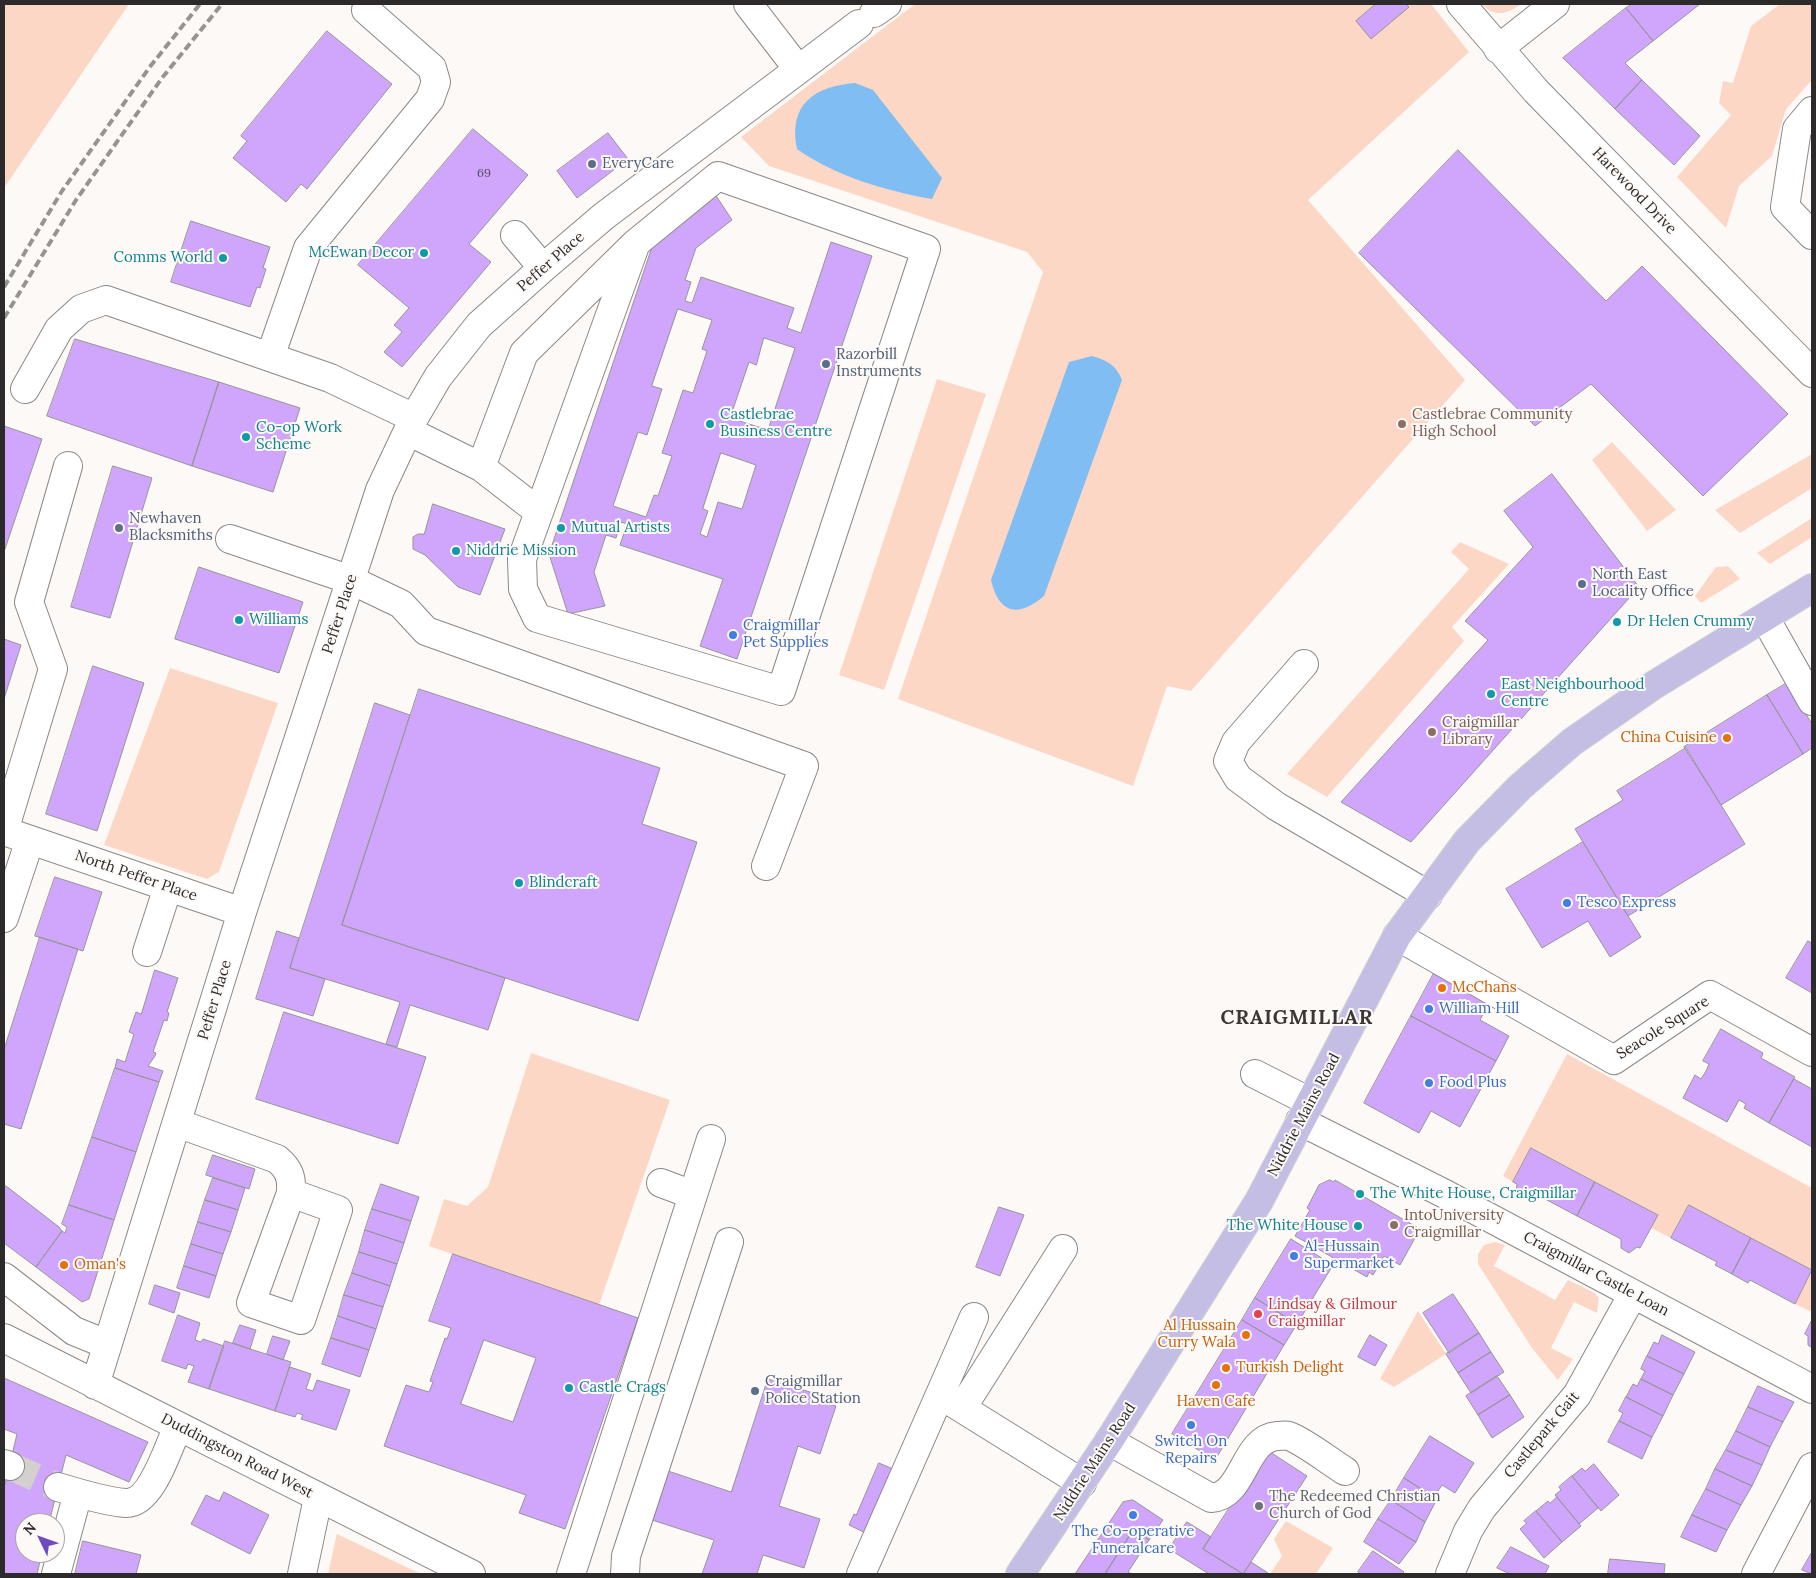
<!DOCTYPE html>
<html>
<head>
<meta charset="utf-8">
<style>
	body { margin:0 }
	#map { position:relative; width:1816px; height:1578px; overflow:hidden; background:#fdf9f7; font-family:Lora,serif }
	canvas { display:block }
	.frame { position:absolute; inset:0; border:5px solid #2c2a2a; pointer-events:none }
	.north { position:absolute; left:15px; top:1513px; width:50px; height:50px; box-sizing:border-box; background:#fdf9f7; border:1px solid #a9a6a5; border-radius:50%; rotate:312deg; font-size:14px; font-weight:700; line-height:20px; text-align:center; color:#2c2a2a }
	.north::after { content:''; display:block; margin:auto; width:18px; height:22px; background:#6e4ac3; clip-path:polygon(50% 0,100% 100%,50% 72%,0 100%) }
</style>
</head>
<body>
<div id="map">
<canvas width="1816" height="1578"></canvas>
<div class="frame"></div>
<div class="north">N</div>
</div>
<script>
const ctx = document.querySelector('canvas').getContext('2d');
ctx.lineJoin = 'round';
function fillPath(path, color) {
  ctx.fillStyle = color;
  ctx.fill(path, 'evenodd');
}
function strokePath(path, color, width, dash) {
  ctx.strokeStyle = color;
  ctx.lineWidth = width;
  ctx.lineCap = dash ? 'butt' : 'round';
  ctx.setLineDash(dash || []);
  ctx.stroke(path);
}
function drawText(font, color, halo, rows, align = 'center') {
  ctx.font = font + ' Lora,serif';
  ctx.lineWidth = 4;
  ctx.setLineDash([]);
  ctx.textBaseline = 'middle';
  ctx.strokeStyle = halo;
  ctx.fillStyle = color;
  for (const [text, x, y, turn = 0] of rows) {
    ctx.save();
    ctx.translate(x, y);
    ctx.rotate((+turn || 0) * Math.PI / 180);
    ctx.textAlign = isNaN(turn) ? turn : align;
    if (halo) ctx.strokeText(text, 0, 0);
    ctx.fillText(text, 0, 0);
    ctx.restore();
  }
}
fillPath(new Path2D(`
	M4,4H129L4,188Z
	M915,4H1431L1469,52L1308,200L1465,380L1191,691L1167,686L1133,786L898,699L1043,272L1027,252L769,166L741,137Z
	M1482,4H1521C1508,14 1494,18 1482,4Z
	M1780,4H1812V80L1786,109L1772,156L1739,186L1726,228L1677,177L1731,115L1719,103L1723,81L1733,83L1751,26Z
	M937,379L986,394L884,690L839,675Z
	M1612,442L1676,510L1647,531L1592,460Z
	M1812,454V488L1740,533L1715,510Z
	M1812,518V537L1770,564L1757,553Z
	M1460,542L1509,564L1452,627L1464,641L1327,797L1287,774L1469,569L1451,552Z
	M1728,566L1740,579L1701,603L1695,596L1716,567Z
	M170,668L278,703L219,872L207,879L104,845Z
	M531,1053L670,1100L599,1305L429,1246L444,1199L467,1206L488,1187Z
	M1567,1054L1812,1188V1270L1689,1205L1671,1238L1651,1228L1658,1215L1532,1148L1513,1182L1503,1176Z
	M1495,1242L1505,1245L1494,1266L1555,1300L1568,1280L1595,1293L1599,1298L1597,1313L1574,1302L1551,1348L1573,1359L1558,1380L1532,1348L1478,1264V1254L1484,1245Z
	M1812,1272V1312L1795,1304Z
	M1418,1311L1446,1354L1394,1387L1380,1379Z
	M1286,1521L1333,1548L1316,1574H1270L1282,1556L1274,1539Z
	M337,1533V1534L421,1574H328Z`), '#fdd7c5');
fillPath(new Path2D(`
	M855,83L873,90L942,178L932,199C886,191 835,176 797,149C788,105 814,86 855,83Z
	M1092,356C1108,361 1116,365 1122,380L1044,596C1018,618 999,614 991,580L1069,362Z`), '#7fbdf2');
const building = new Path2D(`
	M1376,4H1406L1409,7L1371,39L1356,21Z
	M1632,4H1700L1653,41L1626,8Z
	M1626,8L1653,41L1625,63L1642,80L1615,109L1563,58Z
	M327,31L392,84L307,189L301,184L286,202L233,158L247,141L241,136Z
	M1642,80L1700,136L1674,165L1615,109Z
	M473,129L528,175L469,244L491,262L402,367L384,352L402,332L394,325L409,308L358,265Z
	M608,133L628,159L577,198L557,171Z
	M1458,150L1606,301L1642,266L1788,414L1703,496L1591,384L1535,426L1359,253Z
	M713,191L732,220L696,248L685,280L691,282L685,301L692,303L701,277L794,308L787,328L801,333L831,242L872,256L737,659L700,646L723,579L620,545L627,524L621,522L616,538L606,535L594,572L605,606L568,614L549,554L657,232ZM678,309L712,320L702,349L707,351L693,393L683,390L662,453L672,456L658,496L654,495L646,517L613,506L638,432L647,435L662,389L652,386ZM764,338L795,348L768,430L730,418L749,362L756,365ZM721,453L756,465L742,509L718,502L707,537L700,534L708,511L703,509Z
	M191,221L270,247L263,268L266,269L260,288L257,287L250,307L171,282Z
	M75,339L219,382L192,466L47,416Z
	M219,382L300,408L273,492L192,466Z
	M4,426L42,439L4,552Z
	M113,466L152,478L110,618L71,607Z
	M1552,474L1639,587L1411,842L1341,802L1488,640L1465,621L1533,547L1504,511Z
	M433,504L505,529L480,595L458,587L425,555L413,549V537L418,534H424Z
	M199,567L303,602L279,673L175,639Z
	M4,639L21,645L4,699Z
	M93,666L144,683L97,831L46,814Z
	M1787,683L1812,724V748L1803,754L1767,695Z
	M419,689L660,768L642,824L697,842L638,1021L342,925Z
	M1767,695L1803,754L1721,805L1684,747Z
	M375,703L410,715L342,925L505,978L488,1030L410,1005L397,1047L386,1044L400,1002L290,968Z
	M1686,748L1745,844L1628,916L1575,829L1623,800L1617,791Z
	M1583,842L1641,937L1610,957L1588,921L1542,948L1506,889Z
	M55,877L102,892L83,951L35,936Z
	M277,931L299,938L290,968L325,979L313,1016L256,999Z
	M40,937L78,949L21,1129L4,1124V1050Z
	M1808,941L1812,943V993L1786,978Z
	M155,970L178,978L167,1012L169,1013L167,1021L164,1020L153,1052L156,1053L155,1056L148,1066L163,1071L159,1082L115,1068L117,1059L125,1062L134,1034L129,1032L136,1012L141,1014Z
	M1434,973L1489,1002L1480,1020L1509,1036L1496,1061L1411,1016Z
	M284,1012L426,1057L398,1144L256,1099Z
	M1411,1016L1496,1061L1460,1127L1431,1111L1419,1133L1364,1103Z
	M1721,1029L1763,1053L1761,1058L1795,1077L1769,1123L1744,1108L1746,1104L1739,1100L1727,1122L1683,1098L1695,1075L1701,1079L1706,1071L1709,1064L1703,1061Z
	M115,1068L159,1082L136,1152L92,1137Z
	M1794,1079L1812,1089V1147L1769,1123Z
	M92,1137L136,1152L114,1220L69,1205Z
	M1531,1148L1595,1182L1577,1216L1532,1192L1525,1198L1516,1193L1517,1184L1513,1182Z
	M213,1155L255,1169L249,1189L206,1175Z
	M213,1178L245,1188L238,1210L205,1200Z
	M1330,1180L1334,1182L1335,1180L1420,1229L1400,1265L1384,1256L1373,1275L1369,1272L1367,1277L1295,1236L1310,1210L1307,1208L1319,1185Z
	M1595,1182L1658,1215L1640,1248L1637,1247L1629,1253L1621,1248V1239L1577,1216Z
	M381,1184L419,1197L411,1221L372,1209Z
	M6,1186L59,1227L62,1231L36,1267L4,1243V1189Z
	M205,1200L238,1210L231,1232L198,1222Z
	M69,1205L114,1220L89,1299L82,1302L36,1267L62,1231L65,1233L67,1227L62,1224Z
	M1689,1205L1751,1238L1732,1274L1715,1265L1717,1262L1671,1238Z
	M999,1207L1024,1215L1000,1276L976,1267Z
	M372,1209L411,1221L404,1243L365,1230Z
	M198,1222L231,1232L223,1254L191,1244Z
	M365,1230L404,1243L397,1264L359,1252Z
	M1751,1238L1812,1270L1795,1304L1750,1280L1748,1283L1732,1274Z
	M1291,1239L1333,1265L1297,1324L1255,1298Z
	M191,1244L223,1254L216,1276L184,1266Z
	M359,1252L397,1264L390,1286L352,1273Z
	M453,1254L638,1318L565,1529L519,1513L526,1495L384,1446L406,1385L429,1392L433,1382L430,1381L445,1338L447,1339L451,1328L429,1321ZM484,1340L536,1358L513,1422L461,1404Z
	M184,1266L216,1276L209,1298L177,1288Z
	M352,1273L390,1286L383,1307L344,1295Z
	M155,1285L180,1293L174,1313L149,1304Z
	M1453,1294L1479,1333L1449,1353L1423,1313Z
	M344,1295L383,1307L376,1329L338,1316Z
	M1255,1298L1297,1324L1284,1345L1242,1320Z
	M178,1315L200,1323L195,1340L201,1342L203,1339L224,1346L209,1389L188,1382L194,1366L188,1364L186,1369L162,1361Z
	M338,1316L376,1329L369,1350L331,1338Z
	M1242,1320L1284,1345L1215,1460L1172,1434Z
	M1812,1320V1348L1808,1345V1336L1805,1334Z
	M240,1325L256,1330L250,1349L233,1343Z
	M1479,1333L1491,1352L1458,1373L1446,1354Z
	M1370,1335L1387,1345L1375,1366L1358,1357Z
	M1662,1335L1695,1352L1684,1374L1647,1356L1654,1342L1658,1344Z
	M273,1336L290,1341L283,1360L267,1354Z
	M331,1338L369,1350L360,1377L322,1364Z
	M225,1341L291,1362L275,1411L209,1389Z
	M1491,1352L1504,1372L1471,1393L1458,1373Z
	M1647,1356L1684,1374L1673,1395L1641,1379L1645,1371L1641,1369Z
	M290,1367L311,1374L306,1389L313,1391L317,1380L350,1390L336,1430L301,1419L303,1415L297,1413L295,1417L275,1411Z
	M1497,1376L1510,1395L1478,1415L1466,1396Z
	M4,1378L148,1442L129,1482L66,1455L49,1523H25V1553H42L37,1574H4V1488L17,1434L4,1429Z
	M768,1379L813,1393L811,1398L836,1406L820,1454L798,1446L779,1506L820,1519L804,1568L763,1555L757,1574H702L714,1540L652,1520L668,1471L731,1492Z
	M1641,1379L1673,1395L1663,1416L1626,1397L1633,1384L1637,1386Z
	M1758,1386L1794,1402L1783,1422L1748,1407Z
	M1510,1395L1524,1417L1492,1438L1478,1415Z
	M1626,1397L1663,1416L1652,1437L1619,1421L1623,1413L1619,1411Z
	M1748,1407L1783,1422L1770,1447L1736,1431Z
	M1619,1421L1652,1437L1642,1459L1608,1442Z
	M1736,1431L1770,1447L1762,1465L1726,1450Z
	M1430,1436L1474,1463L1455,1493L1442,1485L1434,1497L1404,1478Z
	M1267,1450L1307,1476L1243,1574L1203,1549Z
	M1726,1450L1762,1465L1752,1486L1715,1469Z
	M879,1463L900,1472L872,1536L849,1525L854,1514L856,1515Z
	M1594,1464L1619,1495L1601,1511L1572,1476L1582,1468L1585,1471Z
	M1715,1469L1752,1486L1741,1505L1706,1489Z
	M1572,1476L1598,1508L1579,1524L1555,1495L1561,1490L1559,1487Z
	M1404,1478L1437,1499L1425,1522L1391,1500Z
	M1706,1489L1741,1505L1727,1530L1692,1515Z
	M224,1492L269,1515L250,1554L191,1524L206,1495L219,1501Z
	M1557,1497L1581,1526L1562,1542L1536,1511L1548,1501L1550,1503Z
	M1133,1500L1163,1520L1149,1540L1134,1529L1105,1574H1075L1123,1502Z
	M1391,1500L1425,1522L1416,1542L1378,1519Z
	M1536,1511L1562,1542L1544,1558L1520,1529L1527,1523L1524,1521Z
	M1692,1515L1727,1530L1716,1552L1681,1537Z
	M1378,1519L1416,1542L1399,1564L1364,1542Z
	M1187,1522L1211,1537L1203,1549L1243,1574L1251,1562L1268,1573L1267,1574H1209L1169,1549Z
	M1134,1529L1149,1540L1128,1572L1132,1574H1105Z
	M83,1541L141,1555L136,1574H75Z
	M1511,1547L1549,1566L1545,1574H1510L1497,1568Z
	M1373,1551L1404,1572L1402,1574H1361L1358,1572Z
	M1812,1552V1574L1802,1570Z
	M1610,1559L1665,1564L1664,1574H1608Z`);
fillPath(building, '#cfa6fb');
strokePath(building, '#979598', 1);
strokePath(new Path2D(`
	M10,1466L58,1487`), '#d3d0ce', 28, [28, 14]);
const minor = new Path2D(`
	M748,4L798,69
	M1461,4L1536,91L1812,373
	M874,13L887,4
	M1498,49L1555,4
	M1812,111L1797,129L1785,207L1812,235
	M515,235L543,268
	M270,357L308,248L430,99L436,82L432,68L366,10
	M25,389L59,329L81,309L106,300L330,378L414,418
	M408,431L481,467L539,512
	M481,467L524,353L636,243L718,176L926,249L781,691L537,618L523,589L522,559L636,243
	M230,539L351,580L401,604L426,631L804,766L766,866
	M1765,618L1812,701
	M1304,664L1236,742L1228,761L1238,778L1276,806L1428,895
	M4,831L53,669L29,602L68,466
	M4,831L242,912
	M4,918L30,840
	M1397,936L1614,1060L1710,995L1812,1052
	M147,952L168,887
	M1255,1074L1310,1102
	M1300,1121L1447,1195L1812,1389
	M177,1123L277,1159C289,1169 292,1177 291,1193L251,1303L301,1320L338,1210L291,1193
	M661,1183L693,1195
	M4,1277L74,1331L106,1344
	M4,1338L471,1574
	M95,1385L242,912L380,490L414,418L438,377L479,325L543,268L604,216L859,24
	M947,1399L1082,1483
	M962,1408L1063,1249
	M1109,1441L1211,1498C1245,1496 1243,1439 1277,1436C1281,1436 1286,1435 1289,1436C1305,1442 1329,1461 1345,1471
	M4,1464L10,1466
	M58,1487C78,1493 106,1502 126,1503C152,1504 169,1445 178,1426
	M56,1574L78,1493
	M302,1574L318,1498
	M571,1574L711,1139
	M625,1574L626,1556L729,1242
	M861,1574L974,1317
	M1450,1574L1468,1531L1482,1508L1577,1395L1633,1294
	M1756,1574L1812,1467`);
const major = new Path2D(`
	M1020,1574L1109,1441L1259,1201L1397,936L1467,841L1520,787L1572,742L1654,685L1812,588`);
strokePath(minor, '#8b8886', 30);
strokePath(major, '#d5d4d4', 30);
strokePath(minor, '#fff', 28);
strokePath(major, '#c4bee5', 28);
strokePath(new Path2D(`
	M4,287L62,191L149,68L200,4
	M4,318L76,200L162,78L222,4`), '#969392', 4, [8, 4]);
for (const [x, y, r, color] of [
	[592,164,5,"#5c6f8a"],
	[424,253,5,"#0f9aa8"],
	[223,258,5,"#0f9aa8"],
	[826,364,5,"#5c6f8a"],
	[710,424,5,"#0f9aa8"],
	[1402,424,5,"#8d6e63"],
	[246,437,5,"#0f9aa8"],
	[119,528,5,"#5c6f8a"],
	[561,528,5,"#0f9aa8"],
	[456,551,5,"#0f9aa8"],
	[1582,584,5,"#5c6f8a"],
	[239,620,5,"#0f9aa8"],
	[1617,622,5,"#0f9aa8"],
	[733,635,5,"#3f7fe0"],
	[1491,694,5,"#0f9aa8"],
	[1432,732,5,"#8d6e63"],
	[1727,738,5,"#e8710a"],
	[519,883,5,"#0f9aa8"],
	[1567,903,5,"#3f7fe0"],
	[1442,988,5,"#e8710a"],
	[1429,1009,5,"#3f7fe0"],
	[1429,1083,5,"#3f7fe0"],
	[1360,1194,5,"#0f9aa8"],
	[1394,1225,5,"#8d6e63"],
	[1358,1226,5,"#0f9aa8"],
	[1294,1256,5,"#3f7fe0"],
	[64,1265,5,"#e8710a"],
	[1258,1314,5,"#e0444e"],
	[1246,1335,5,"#e8710a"],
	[1226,1368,5,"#e8710a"],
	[1216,1385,5,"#e8710a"],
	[569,1388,5,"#0f9aa8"],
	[755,1391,5,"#5c6f8a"],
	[1191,1425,5,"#3f7fe0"],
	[1259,1506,5,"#6b7280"],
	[1133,1515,5,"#3f7fe0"]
]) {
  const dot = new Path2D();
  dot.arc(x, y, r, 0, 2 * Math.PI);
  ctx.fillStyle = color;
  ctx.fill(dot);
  strokePath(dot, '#fdf9f7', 2);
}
drawText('12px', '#55495e', null, [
	["69",484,174]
]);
drawText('15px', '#4e5e75', '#fdf9f7', [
	["EveryCare",602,164],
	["Razorbill",836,355],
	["Instruments",836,372],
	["Newhaven",129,519],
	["Blacksmiths",129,536],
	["North East",1592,575],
	["Locality Office",1592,592],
	["Craigmillar",765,1382],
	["Police Station",765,1399]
], 'left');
drawText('15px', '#2c2a2a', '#fdf9f7', [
	["Harewood Drive",1634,191,46],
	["Peffer Place",551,262,-41],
	["Peffer Place",340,614,-72],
	["North Peffer Place",136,876,19],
	["Peffer Place",215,1000,-73],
	["Seacole Square",1663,1028,-32],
	["Niddrie Mains Road",1304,1115,-62],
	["Craigmillar Castle Loan",1596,1274,28],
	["Castlepark Gait",1542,1435,-50],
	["Duddingston Road West",237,1456,27],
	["Niddrie Mains Road",1095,1462,-57]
]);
drawText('15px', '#0d838f', '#fdf9f7', [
	["McEwan Decor",414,253,"right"],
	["Comms World",213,258,"right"],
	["Castlebrae",720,415],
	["Business Centre",720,432],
	["Co-op Work",256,428],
	["Scheme",256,445],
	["Mutual Artists",571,528],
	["Niddrie Mission",466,551],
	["Williams",249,620],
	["Dr Helen Crummy",1627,622],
	["East Neighbourhood",1501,685],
	["Centre",1501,702],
	["Blindcraft",529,883],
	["The White House, Craigmillar",1370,1194],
	["The White House",1348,1226,"right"],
	["Castle Crags",579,1388]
], 'left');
drawText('15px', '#785e54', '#fdf9f7', [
	["Castlebrae Community",1412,415],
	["High School",1412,432],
	["Craigmillar",1442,723],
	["Library",1442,740],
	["IntoUniversity",1404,1216],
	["Craigmillar",1404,1233]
], 'left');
drawText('15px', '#366cbe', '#fdf9f7', [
	["Craigmillar",743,626],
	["Pet Supplies",743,643],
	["Tesco Express",1577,903],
	["William Hill",1439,1009],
	["Food Plus",1439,1083],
	["Al-Hussain",1304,1247],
	["Supermarket",1304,1264],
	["Switch On",1191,1442,"center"],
	["Repairs",1191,1459,"center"],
	["The Co-operative",1133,1532,"center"],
	["Funeralcare",1133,1549,"center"]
], 'left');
drawText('15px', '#c56008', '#fdf9f7', [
	["China Cuisine",1717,738,"right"],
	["McChans",1452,988],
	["Oman's",74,1265],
	["Al Hussain",1236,1326,"right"],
	["Curry Wala",1236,1343,"right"],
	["Turkish Delight",1236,1368],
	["Haven Cafe",1216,1402,"center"]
], 'left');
drawText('15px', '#be3a42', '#fdf9f7', [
	["Lindsay & Gilmour",1268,1305],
	["Craigmillar",1268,1322]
], 'left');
drawText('15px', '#5b616d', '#fdf9f7', [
	["The Redeemed Christian",1269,1497],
	["Church of God",1269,1514]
], 'left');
ctx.letterSpacing = '1px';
drawText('bold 20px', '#3a3735', '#fdf9f7', [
	["CRAIGMILLAR",1297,1018]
]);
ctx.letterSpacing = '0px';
</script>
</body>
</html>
